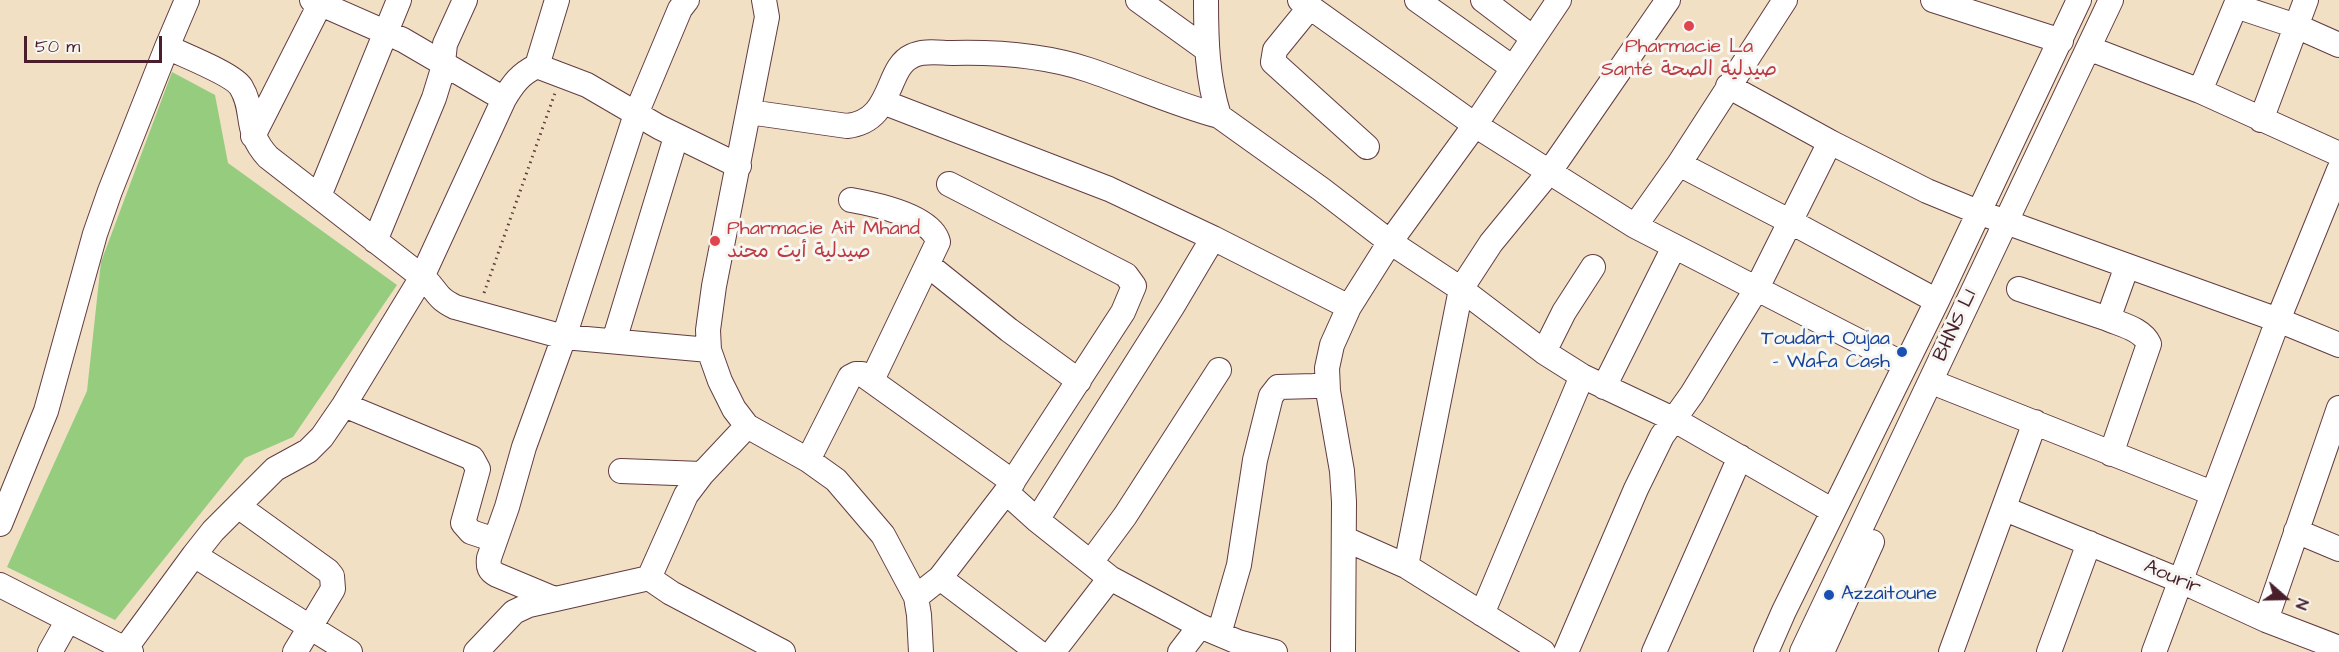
<!DOCTYPE html>
<html>
<head>
<meta charset="utf-8">
<style>
	body { margin:0 }
	#map { position:relative; width:2339px; height:652px; overflow:hidden; background:#f1e0c4; font-family:"Architects Daughter",sans-serif }
	canvas { display:block }
	.north { position:absolute; left:2255px; top:568px; width:60px; height:60px; -webkit-text-stroke:4px #f6f6f2; paint-order:stroke; rotate:110deg; font-size:16px; font-weight:700; line-height:24px; text-align:center; color:#4a1f2b }
	.north::after { content:''; display:block; margin:auto; width:21px; height:27px; background:#4a1f2b; clip-path:polygon(50% 0,100% 100%,50% 72%,0 100%) }
	.scale { position:absolute; left:24px; top:36px; width:138px; height:27px; box-sizing:border-box; border:3px solid #4a1f2b; border-top:0; padding-left:8px; font-size:18px; line-height:21px; white-space:nowrap; color:#4a1f2b; -webkit-text-stroke:4px #f6f6f2; paint-order:stroke }
</style>
</head>
<body>
<div id="map">
<canvas width="2339" height="652"></canvas>
<div class="north">N</div>
<div class="scale">50 m</div>
</div>
<script>
const ctx = document.querySelector('canvas').getContext('2d');
ctx.lineJoin = 'round';
function fillPath(path, color) {
  ctx.fillStyle = color;
  ctx.fill(path, 'evenodd');
}
function strokePath(path, color, width, dash) {
  ctx.strokeStyle = color;
  ctx.lineWidth = width;
  ctx.lineCap = dash ? 'butt' : 'round';
  ctx.setLineDash(dash || []);
  ctx.stroke(path);
}
function drawText(font, color, halo, rows, align = 'center') {
  ctx.font = font + ' "Architects Daughter","Playpen Sans Arabic",sans-serif';
  ctx.lineWidth = 6;
  ctx.setLineDash([]);
  ctx.textBaseline = 'middle';
  ctx.strokeStyle = halo;
  ctx.fillStyle = color;
  for (const [text, x, y, turn = 0] of rows) {
    ctx.save();
    ctx.translate(x, y);
    ctx.rotate((+turn || 0) * Math.PI / 180);
    ctx.textAlign = isNaN(turn) ? turn : align;
    if (halo) ctx.strokeText(text, 0, 0);
    ctx.fillText(text, 0, 0);
    ctx.restore();
  }
}
fillPath(new Path2D(`
	M172,72L215,95L228,163L397,285L293,437L245,458L115,620L7,567L87,391L101,262Z`), '#95cc7e');
const minor = new Path2D(`
	M312,0L403,40L504,99
	M764,0L767,17L714,286L708,330L709,350L720,381L734,409L747,426L808,460L836,480L883,535L916,597L919,615L921,652
	M1138,0L1206,49
	M1206,0C1206,40 1207,78 1219,116L1321,189L1390,242L1461,289L1544,352L1582,376L1673,419L1833,511
	M1300,0L1475,125L1635,226L1679,164L1785,0
	M1417,0L1513,68
	M1483,0L1533,38
	M1933,0L2061,41
	M2236,6L2296,26L2339,45
	M1310,7L1275,50L1273,62L1367,147
	M167,47C183,55 233,74 241,87C256,112 243,130 268,157L426,280C439,294 437,298 455,307L564,337L709,350
	M2096,51L2200,91L2339,154
	M537,66L557,0
	M1728,86L1830,142L1927,191L1978,212L2278,320L2339,345
	M2200,91L2238,0
	M883,102L1109,189L1213,238L1349,307
	M749,112L847,126C894,121 885,68 912,56C923,50 940,53 953,53C997,52 1047,56 1089,70C1133,85 1174,104 1219,116
	M2261,120L2306,0
	M253,136L322,0
	M1679,164L1791,222L1937,301
	M319,196L399,0
	M851,200C874,204 932,216 938,242L872,380
	M1635,226L1905,365
	M375,241L434,98L442,72L445,44L465,0
	M928,265L1009,330L1079,381
	M2019,289L2108,319L2127,266
	M2108,319C2122,325 2142,329 2149,344L2111,454
	M614,341L676,137
	M1544,352L1564,312L1593,267
	M1937,384L2212,493
	M1604,387L1674,247
	M344,405L472,458L478,469L463,523L471,532L495,540
	M808,460L850,377L856,374H862L1013,482
	M621,471L702,474
	M1006,492L1037,520L1110,578L1200,626L1238,642L1275,652
	M238,506L328,571L332,576L333,589L295,652
	M2005,509L2181,581L2266,620L2339,648
	M1037,520L1172,307L1213,238
	M0,524L46,411L95,234L110,191L167,47L187,0
	M2296,531L2339,549
	M1345,539L1406,566L1543,652
	M194,555L350,652
	M1091,562L1125,516L1219,370
	M1406,566L1461,289L1491,243L1550,171L1668,0
	M649,578L671,593L783,652
	M940,578L1038,652
	M0,585L131,652
	M916,597L940,578L1006,492L1123,312L1134,286L1126,275L949,184
	M552,598L497,575C489,571 488,567 489,558L507,507L524,447L564,337L636,114L680,9L687,0
	M1482,614L1582,376
	M2266,620L2339,408
	M1219,634L1239,565L1255,460L1271,396L1278,387L1315,386L1327,382
	M125,649L194,555L213,531L275,469L308,451L322,437L344,405L422,277L504,99C513,84 520,74 537,66L587,85L659,127L739,166
	M50,652L68,620
	M476,652L514,612L529,605L649,578L686,495L702,474L747,426
	M1053,652L1110,578
	M1180,652L1200,626
	M1343,652L1344,502L1342,471L1328,391L1327,368L1332,345L1349,307L1390,242L1475,125L1559,0
	M1566,652L1636,489L1662,436L1692,394L1757,288L1830,142
	M1654,652L1740,457
	M1766,652L1784,611L1937,301L2079,0
	M1802,652L2111,0
	M1822,652L1872,542
	M1951,652L2035,422
	M2049,652L2089,543
	M2154,652L2278,320L2339,170`);
strokePath(minor, '#633c42', 26);
strokePath(new Path2D(`
	M484,293L555,93`), '#633c42', 3, [1.5, 4.5]);
strokePath(minor, '#fff', 24);
for (const [x, y, r, color] of [
	[1689,26,6,"#e0444e"],
	[715,241,6,"#e0444e"],
	[1902,352,6,"#1a4fb4"],
	[1829,595,6,"#1a4fb4"]
]) {
  const dot = new Path2D();
  dot.arc(x, y, r, 0, 2 * Math.PI);
  ctx.fillStyle = color;
  ctx.fill(dot);
  strokePath(dot, '#f6f6f2', 2);
}
drawText('20px', '#be3a42', '#f6f6f2', [
	["Pharmacie La",1689,48],
	["Santé صيدلية الصحة",1689,71],
	["Pharmacie Ait Mhand",727,230,"left"],
	["صيدلية أيت محند",727,253,"left"]
]);
drawText('20px', '#4a1f2b', '#f6f6f2', [
	["BHNS L1",1956,326,-65],
	["Aourir",2172,578,23]
]);
drawText('20px', '#164399', '#f6f6f2', [
	["Toudart Oujaa",1890,340],
	["- Wafa Cash",1890,363],
	["Azzaitoune",1841,595,"left"]
], 'right');
</script>
</body>
</html>
